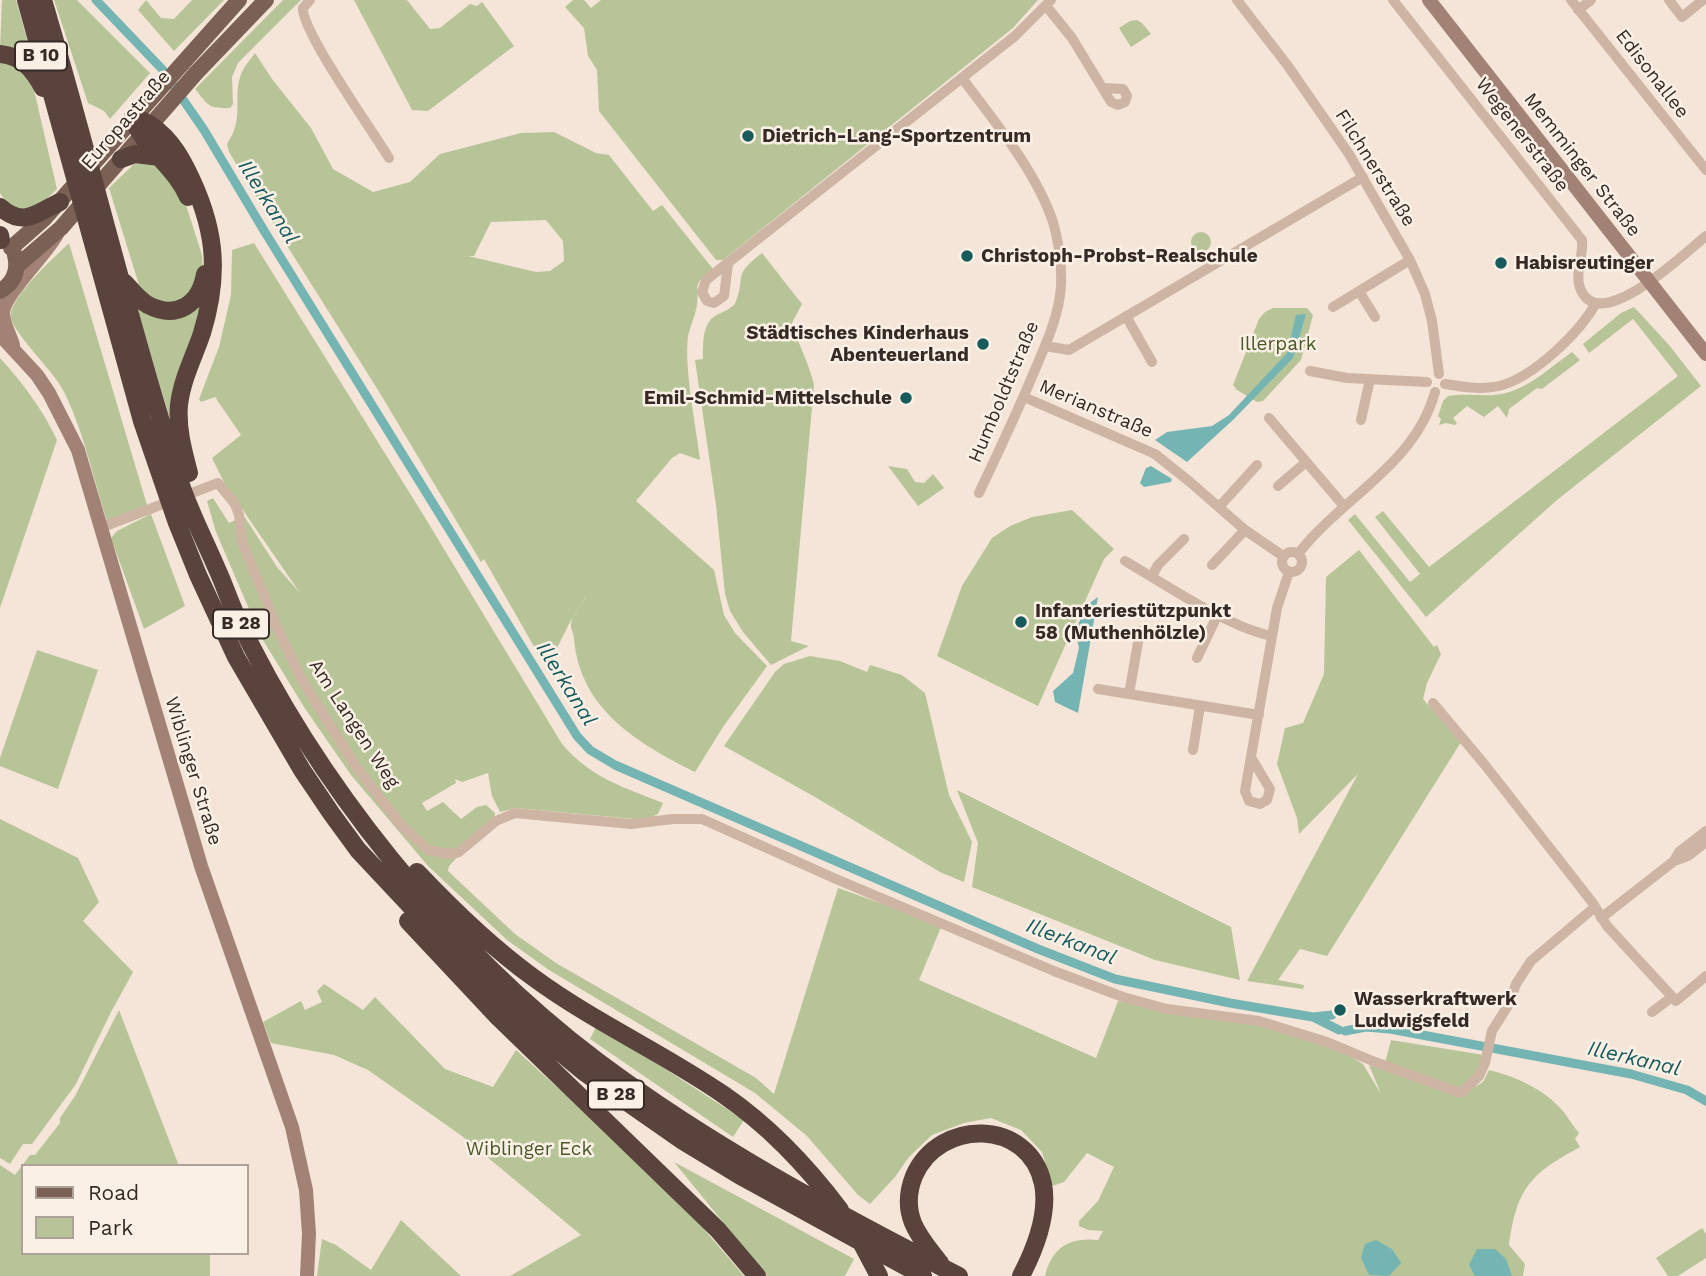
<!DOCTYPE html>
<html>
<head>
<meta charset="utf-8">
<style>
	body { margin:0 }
	#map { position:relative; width:1706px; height:1276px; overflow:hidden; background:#f4e5d8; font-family:"Work Sans",sans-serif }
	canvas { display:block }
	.legend { position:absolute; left:21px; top:1164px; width:228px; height:91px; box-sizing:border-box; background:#fbf0e5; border:2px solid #ada199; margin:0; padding:9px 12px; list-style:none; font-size:21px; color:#372a26 }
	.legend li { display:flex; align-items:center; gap:14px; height:35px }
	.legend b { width:35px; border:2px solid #ada199 }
</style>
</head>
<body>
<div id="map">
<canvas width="1706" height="1276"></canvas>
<ul class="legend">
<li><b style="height:9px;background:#7b6055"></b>Road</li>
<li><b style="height:19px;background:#b7c497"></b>Park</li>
</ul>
</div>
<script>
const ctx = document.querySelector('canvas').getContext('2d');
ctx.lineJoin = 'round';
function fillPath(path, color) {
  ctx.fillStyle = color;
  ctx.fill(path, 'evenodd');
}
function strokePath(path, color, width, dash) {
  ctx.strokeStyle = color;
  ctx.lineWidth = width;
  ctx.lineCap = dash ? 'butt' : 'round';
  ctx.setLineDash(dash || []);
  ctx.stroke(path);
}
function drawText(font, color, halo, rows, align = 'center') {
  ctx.font = font + ' "Work Sans",sans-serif';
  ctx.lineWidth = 5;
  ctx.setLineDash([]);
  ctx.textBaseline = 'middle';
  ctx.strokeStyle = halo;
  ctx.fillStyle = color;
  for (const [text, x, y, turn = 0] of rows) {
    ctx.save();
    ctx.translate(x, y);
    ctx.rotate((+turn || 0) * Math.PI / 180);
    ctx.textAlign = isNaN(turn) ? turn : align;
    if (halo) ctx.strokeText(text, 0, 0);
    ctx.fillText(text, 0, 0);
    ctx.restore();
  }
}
fillPath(new Path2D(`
	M2,0H16L32,57L28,60L0,50Z
	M54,0H77L150,73L110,119L104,111L88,103Z
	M146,0L161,18L174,19L192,0H224L174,51L138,10Z
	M283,0H301L238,63L232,77L233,104L230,108C208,109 208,105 195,89Z
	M354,0H407L430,29L440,28L470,4L477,6L482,2L514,46L428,111L412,110Z
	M573,0H584L591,8L601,0H1038L1013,28L723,260H716L599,111L597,70L588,56L584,28L565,7Z
	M1137,20L1142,23L1151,34L1131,47L1119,28L1130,21Z
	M255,53L272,79L311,128L333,169L373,192L410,182L440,154L521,133L554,132L596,153L609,155L653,211L662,205L713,269C688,287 702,286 696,310C694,318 690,327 688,336C684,370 696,425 700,460L680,453L672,458L636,501L714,570L724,615L735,633L767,666L723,727L695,772C637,743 580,709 574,639C574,634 570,628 571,623C573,614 583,603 587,595L570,622L548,666L540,657L484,559L481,562L378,390L250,187L229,152L227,144C246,116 231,97 242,72C245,65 251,59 255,53ZM546,220L563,241L564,261L550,271L536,272L468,256H474L491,222Z
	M0,59L25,68L34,90L57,189L33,212L9,206L0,193Z
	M142,161L154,164L181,193L186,205L202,255L203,269L190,297L167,305L149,296L139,285L109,188L134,164Z
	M1191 242a10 10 0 1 1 20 0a10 10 0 1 1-20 0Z
	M69,243L147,505L107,521C93,477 83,428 62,388C52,370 15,335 11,318C7,299 55,257 69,243Z
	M254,243L424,516L562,744C591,778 623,787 663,803L658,814L645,820L516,808L500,812L492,796L488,773L462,782L455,779L456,783L422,803L427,811L443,802L461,819L477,807L486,805L495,813L494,819L449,866L448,871L515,934L556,963L756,1078L774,1094L838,888L942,925L919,980L1096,1058L1118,1001L1165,1011L1309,1032L1363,1064L1381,1094L1369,1065L1461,1095L1483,1082L1489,1070C1518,1077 1548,1091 1566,1115C1570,1121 1574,1127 1579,1133L1575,1139L1580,1147C1530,1174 1517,1188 1509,1245L1525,1264L1523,1276H1045C1052,1247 1070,1237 1098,1240L1103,1231L1088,1230L1079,1226V1221L1098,1201L1114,1167L1087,1153L1064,1182L1052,1186L1042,1152L1021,1130L991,1118L964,1123L932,1135L909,1157L895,1177L870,1204L858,1195L807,1136L755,1093L549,970L507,940L428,866L351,775L306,710L261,637L216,532L207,501L213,498L229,523L244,516L277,567L300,593L225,484L212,458L241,435L215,397L201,402L199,399L219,347L231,295L232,250Z
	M762,253L802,304L792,323C798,344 809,363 814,385L791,641L809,646L771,665L743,632L730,611L725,594L716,505L695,360L703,359C703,345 702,324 715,316C722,312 729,310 735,304C747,275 731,277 762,253Z
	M206,294L172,425L136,306L148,309Z
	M1634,307L1669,345L1701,386L1557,500L1426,617L1348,520L1355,514L1410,582L1420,574L1375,517L1383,511L1429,567L1678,376L1633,319L1589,353L1583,344L1621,313Z
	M1273,308H1307L1313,315L1301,360L1263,401L1257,402L1237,390L1233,385L1259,319L1265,312Z
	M1572,352L1580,360L1542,389L1537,388L1509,409L1507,418L1498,406L1484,417L1467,406L1453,418L1457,423L1455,425L1446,423L1439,425L1441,419L1438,416L1443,401L1448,396C1463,393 1479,396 1494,395C1524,393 1548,369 1572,352Z
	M0,358C23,383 43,410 57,440L0,608Z
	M888,466L907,469L915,482L924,483L933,474L944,488L918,506Z
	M1072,510L1114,549L1104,559L1038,706L937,656L962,586L992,538L1010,526L1032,517Z
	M151,514L185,606L144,629L111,538L117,531Z
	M1359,550L1434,647L1437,645L1441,654L1427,683L1423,699L1461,742L1327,956L1300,949L1278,980L1304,985L1303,989L1247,981L1358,774L1299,834L1297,818L1277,764L1285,728L1303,723L1324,674L1326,577Z
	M37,650L98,670L58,789L0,766V758Z
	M810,656L840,661L867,672L870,665L902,675L925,693L949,795L972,842L964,882L940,872L815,797L724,746L775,672L784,664Z
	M957,790L1231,927L1240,980L1155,960L972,887L978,843Z
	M0,819L78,858L99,902L83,921L133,972L111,1012L76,1084L32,1144H23L10,1164L0,1158Z
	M324,984L363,1010L375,997L445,1069L493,1087L516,1050L611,1136L691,1214L744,1276H510L581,1235L462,1136L368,1070L334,1055L271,1043L263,1022L301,1001L305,1010L322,1002L317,991Z
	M119,1010L179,1166H23V1253H210V1276H0V1165L15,1175L30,1155H35L60,1123V1118L75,1096Z
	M597,1025L744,1120L733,1137L590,1039Z
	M1391,1040L1484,1055L1480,1068L1461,1087L1454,1088L1385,1063Z
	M674,1162L854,1259L845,1276H767Z
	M401,1220L461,1276H317L322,1239L336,1245L371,1270Z
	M1702,1228L1706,1234V1258L1678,1276H1668L1656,1258Z`), '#b7c497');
fillPath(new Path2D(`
	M1306,314L1293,358L1234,419L1187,462L1155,440L1167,432L1212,426L1229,415L1287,353L1296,315Z
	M1151,466L1172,479L1171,482L1144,487L1140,483L1146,468Z
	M1098,597L1078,713L1055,702L1053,691L1073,673L1079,648L1075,631L1087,605Z
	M1376,1240L1392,1249L1401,1263L1389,1276L1369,1275L1361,1258L1365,1244Z
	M1477,1249H1495L1506,1259L1512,1276H1475L1469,1265Z`), '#74b4b3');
strokePath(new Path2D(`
	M96,0L162,69L204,130L263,229L577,736L590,750L615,765L1038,949L1115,979L1230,1003L1313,1017L1339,1030
	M1313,1017L1332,1015
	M1345,1031L1366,1027L1390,1029L1631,1074L1687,1090L1706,1101`), '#74b4b3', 9);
strokePath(new Path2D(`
	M310,0L303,8C301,30 374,133 389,158
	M1237,0L1288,66L1349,154L1410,260L1425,294L1432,321L1439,374
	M1393,0L1582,240C1584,257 1572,277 1583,294C1606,330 1686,252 1706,236
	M1571,0L1706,170
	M1669,0L1682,17L1703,0
	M1047,7L1072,38L1111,102L1118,105L1125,102L1127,96L1123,89L1103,88
	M1578,10L1591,0
	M962,78C994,121 1036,171 1053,222C1059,243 1062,264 1061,286C1059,316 1046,344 1034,372C1017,413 998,453 979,493
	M728,264L724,296L714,303L707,301L702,292L706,280L1015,36L1051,0
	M1359,291L1375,317
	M1333,307L1410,260
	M1126,316L1152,362
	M1045,346L1069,350L1363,177
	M1310,371L1347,378L1427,382
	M1445,384C1463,387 1482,390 1499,386C1533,378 1580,332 1596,303
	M1024,397L1155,454L1190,482L1245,530L1283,556
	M1269,418L1343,505
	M1361,420L1370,379
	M1278,486L1306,462
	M1219,507L1257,465
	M100,528L218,483L235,504L239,515L242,542L280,634L302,680L354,764L401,825L428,850L450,854L459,852L496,821L515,813L631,824L673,819H702L836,879L1054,971L1123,997L1167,1009L1259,1021L1327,1042L1375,1062L1461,1093L1479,1076L1485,1063L1492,1031L1509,1004L1516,984L1531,961L1595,907
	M1282 562a10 10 0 1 1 20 0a10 10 0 1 1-20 0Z
	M1298,554C1343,496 1415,465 1435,392
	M1125,561C1165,584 1229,628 1272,636
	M1212,565L1245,530
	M1152,576L1158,565L1184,539
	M1197,658L1218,614
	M1098,689L1259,715
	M1129,694L1140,631
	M1433,703L1485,765L1592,902L1607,926L1676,1001L1706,976
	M1193,750L1200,706
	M1252,759L1270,789L1267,800L1260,804L1249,801L1245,791L1277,608L1289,572
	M1674,861L1688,856L1706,842
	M1601,918L1674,861L1679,852L1706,831
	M1652,1012L1672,997`), '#cdb4a3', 10);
strokePath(new Path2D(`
	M1429,0L1706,354
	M0,335L37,375L49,393L78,450L201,866L292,1127L306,1190L309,1234L307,1276
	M13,345C10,335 3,323 3,313C3,295 47,254 57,234`), '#a18274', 14);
strokePath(new Path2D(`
	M11,248L44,219L239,0
	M17,266L61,228L196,73L266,0
	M0,291C14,283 19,271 15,255`), '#7b6055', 16);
strokePath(new Path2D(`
	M26,0L142,421L177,523L198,575L236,657L302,770L331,813L358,850L479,979L530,1027L584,1072L683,1141L739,1175L923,1276
	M43,0C91,161 129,325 181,485C191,514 205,541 217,569C224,584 229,600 236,615C315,782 449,949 597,1061C709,1145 834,1212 959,1276
	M0,54C22,56 33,69 43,88
	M133,117C157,123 175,146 186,168C215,225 221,271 202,333C194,357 182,379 179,405C177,428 183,450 189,473
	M133,117C143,149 175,166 188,197
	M121,159L135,154L160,157
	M0,207C24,228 36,213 60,202
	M0,235L1,240
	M124,282C132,290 138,299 148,305C177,320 200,304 205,274
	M417,872C453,910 491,947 534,978C594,1022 663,1053 724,1095C769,1126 807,1166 840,1210
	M408,921L498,1017L718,1230L757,1276
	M861,1242L879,1276
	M940,1263C931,1251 919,1238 913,1223C907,1208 908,1191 914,1176C939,1118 1029,1118 1043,1184C1049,1215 1035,1249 1021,1276`), '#59433c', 18);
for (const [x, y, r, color] of [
	[748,136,7,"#175b5d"],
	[967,256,7,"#175b5d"],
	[1501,263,7,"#175b5d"],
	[983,344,7,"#175b5d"],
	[906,398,7,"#175b5d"],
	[1021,622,7,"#175b5d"],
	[1340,1010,7,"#175b5d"]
]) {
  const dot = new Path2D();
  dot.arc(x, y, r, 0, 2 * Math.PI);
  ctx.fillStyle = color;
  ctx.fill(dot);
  strokePath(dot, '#fbf0e5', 2.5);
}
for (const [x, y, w] of [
	[41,56,52],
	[241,624,56],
	[616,1095,56]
]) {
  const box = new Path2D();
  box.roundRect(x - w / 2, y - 14.5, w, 29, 5);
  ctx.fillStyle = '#fbf0e5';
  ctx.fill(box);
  strokePath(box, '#372a26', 2);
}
drawText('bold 18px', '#372a26', null, [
	["B 10",41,56],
	["B 28",241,624],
	["B 28",616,1095]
]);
drawText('19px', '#372a26', '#fbf0e5', [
	["Edisonallee",1652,74,52],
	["Europastraße",126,120,-49],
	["Wegenerstraße",1522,135,52],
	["Memminger Straße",1582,165,52],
	["Filchnerstraße",1375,168,58],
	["Humboldtstraße",1004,392,-67],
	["Merianstraße",1096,409,23],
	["Am Langen Weg",354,724,57],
	["Wiblinger Straße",193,771,73]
]);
drawText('bold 19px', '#372a26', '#fbf0e5', [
	["Dietrich-Lang-Sportzentrum",762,136],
	["Christoph-Probst-Realschule",981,256],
	["Habisreutinger",1515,263],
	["Städtisches Kinderhaus",969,333,"right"],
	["Abenteuerland",969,355,"right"],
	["Emil-Schmid-Mittelschule",892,398,"right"],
	["Infanteriestützpunkt",1035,611],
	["58 (Muthenhölzle)",1035,633],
	["Wasserkraftwerk",1354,999],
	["Ludwigsfeld",1354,1021]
], 'left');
drawText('19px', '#485827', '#fbf0e5', [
	["Illerpark",1278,344],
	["Wiblinger Eck",529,1149]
]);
drawText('italic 21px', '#175b5d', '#fbf0e5', [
	["Illerkanal",268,202,58],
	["Illerkanal",566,684,58],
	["Illerkanal",1071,942,21],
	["Illerkanal",1634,1059,13]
]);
</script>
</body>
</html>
